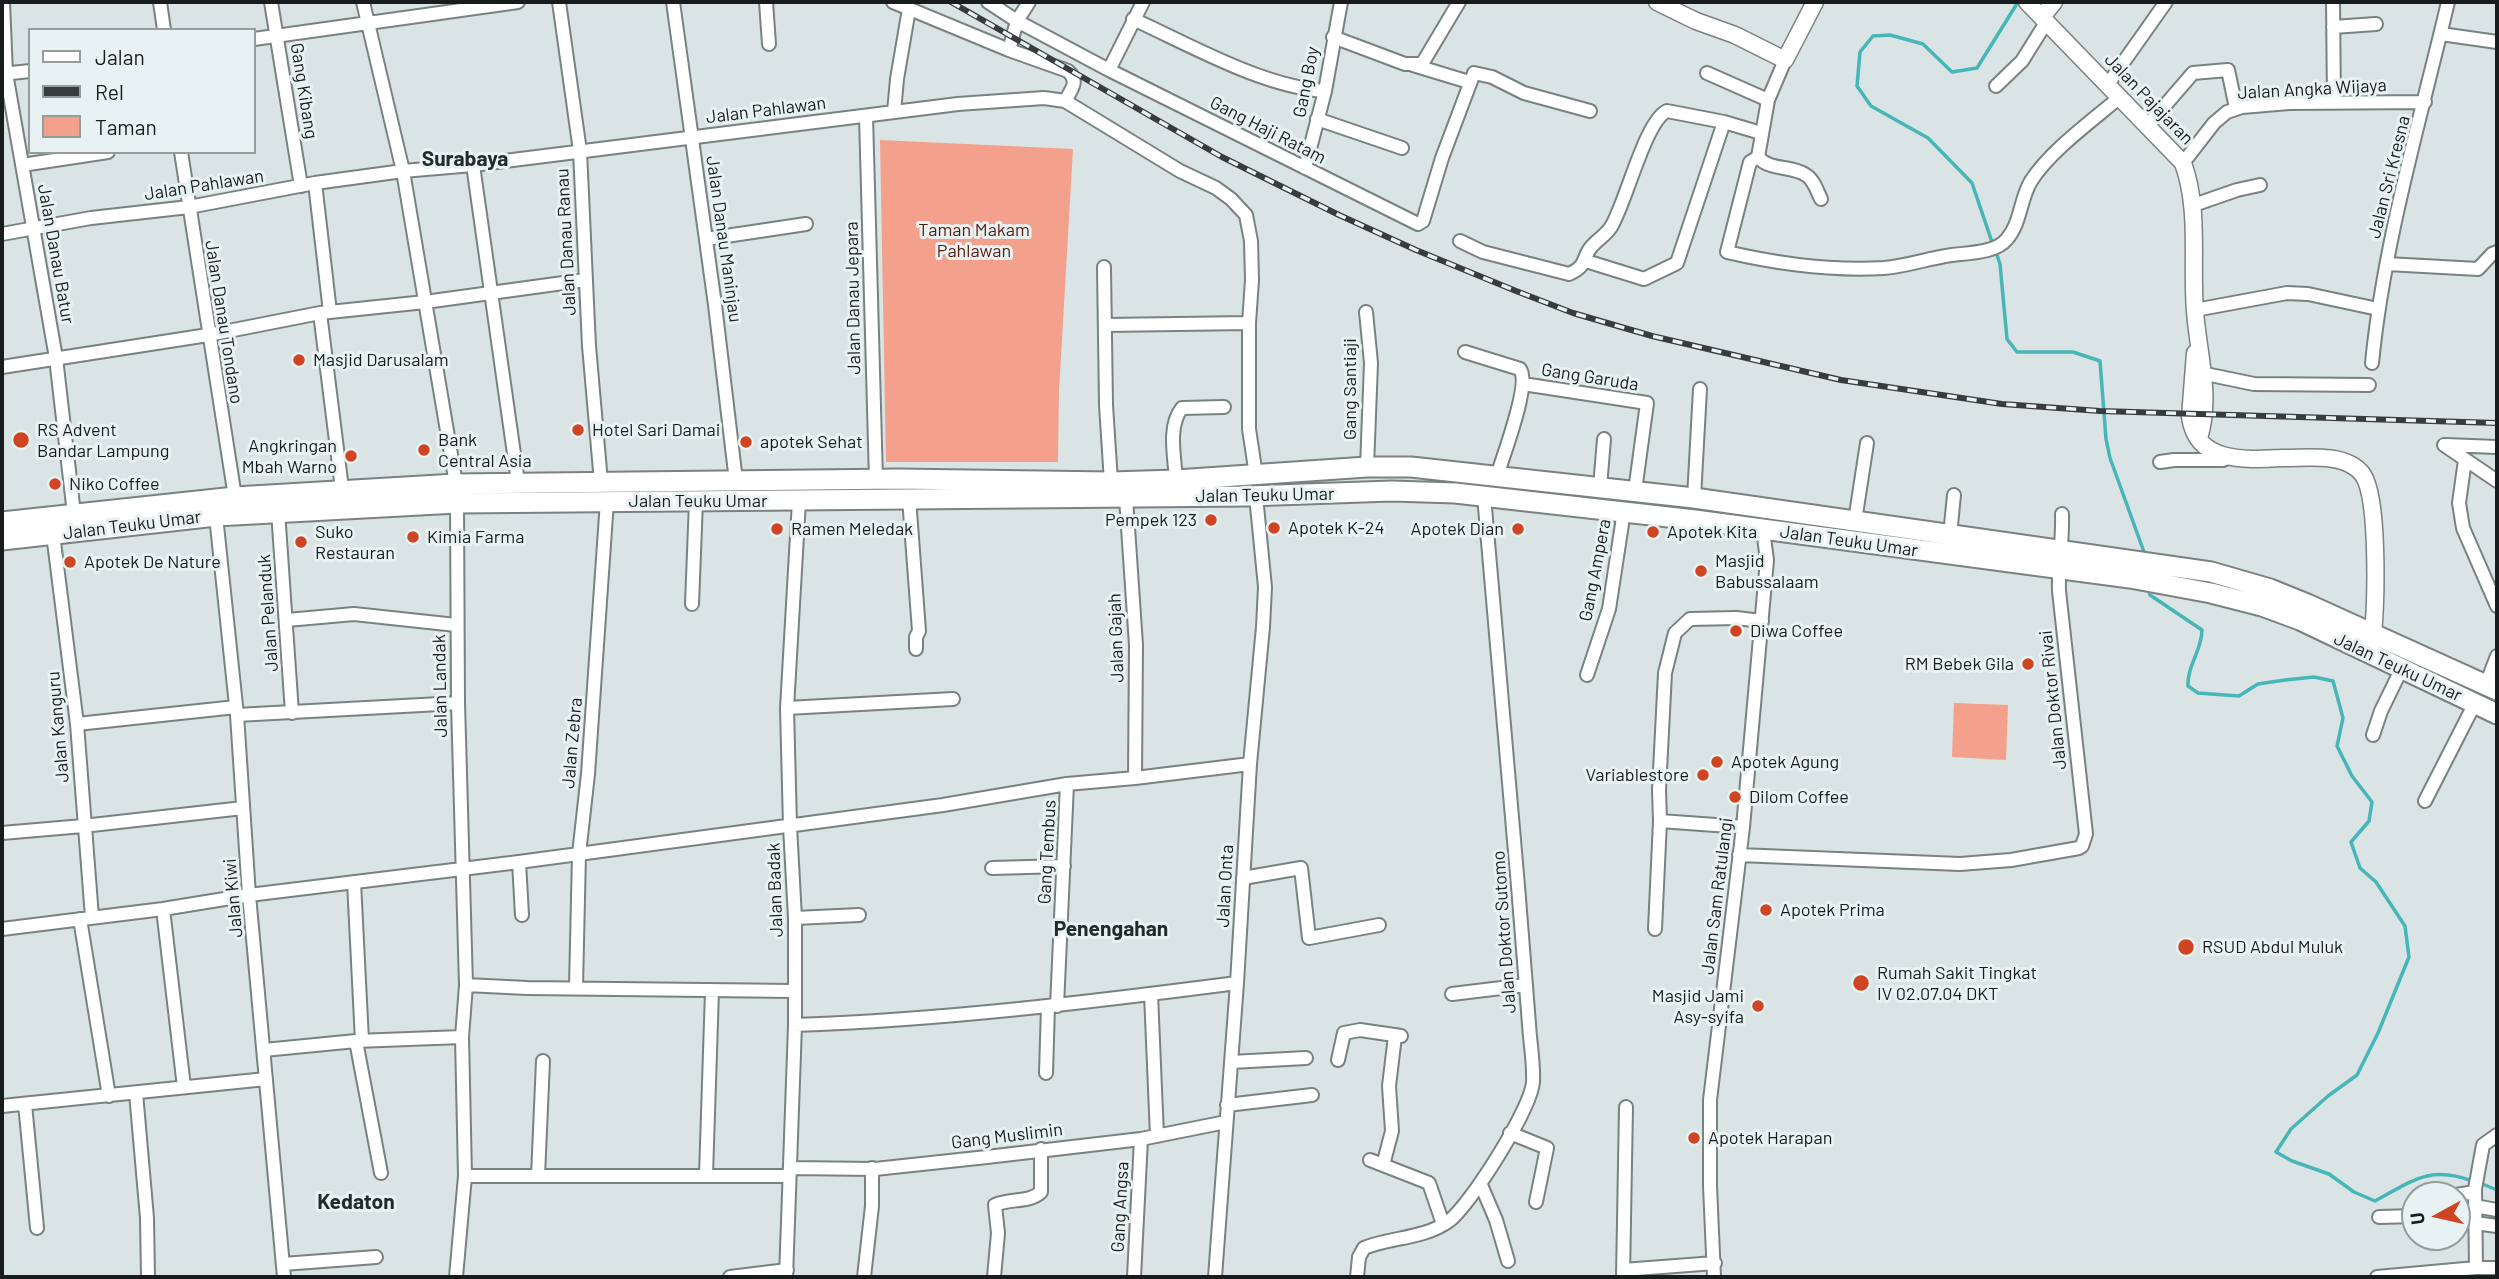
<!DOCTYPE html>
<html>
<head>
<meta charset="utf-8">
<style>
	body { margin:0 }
	#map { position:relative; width:2499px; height:1279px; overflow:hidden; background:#dbe4e4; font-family:Barlow,sans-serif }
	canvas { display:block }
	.frame { position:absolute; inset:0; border:4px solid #191c1c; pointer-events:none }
	.legend { position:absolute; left:28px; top:28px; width:228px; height:126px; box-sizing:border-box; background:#e8f2f2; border:2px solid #959c9c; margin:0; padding:9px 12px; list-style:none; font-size:21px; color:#191c1c }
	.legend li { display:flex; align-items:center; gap:14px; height:35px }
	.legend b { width:35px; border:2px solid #959c9c }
	.north { position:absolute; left:2401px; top:1181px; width:70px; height:70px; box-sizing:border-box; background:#e8f2f2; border:2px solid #959c9c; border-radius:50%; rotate:262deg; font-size:19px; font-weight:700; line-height:28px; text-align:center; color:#191c1c }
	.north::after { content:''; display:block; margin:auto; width:24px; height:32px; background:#cf4524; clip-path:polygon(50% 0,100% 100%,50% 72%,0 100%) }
</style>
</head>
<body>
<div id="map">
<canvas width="2499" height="1279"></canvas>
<div class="frame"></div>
<ul class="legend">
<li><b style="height:9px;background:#fff"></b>Jalan</li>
<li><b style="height:9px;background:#383c3c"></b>Rel</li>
<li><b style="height:19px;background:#f3a18c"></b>Taman</li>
</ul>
<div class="north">U</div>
</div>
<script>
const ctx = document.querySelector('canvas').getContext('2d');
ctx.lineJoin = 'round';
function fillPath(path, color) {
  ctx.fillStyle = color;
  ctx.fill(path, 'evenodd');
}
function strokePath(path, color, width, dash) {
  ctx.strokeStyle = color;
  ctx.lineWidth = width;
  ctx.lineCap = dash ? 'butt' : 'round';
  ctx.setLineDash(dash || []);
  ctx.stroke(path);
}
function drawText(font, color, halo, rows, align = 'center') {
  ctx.font = font + ' Barlow,sans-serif';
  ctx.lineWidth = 6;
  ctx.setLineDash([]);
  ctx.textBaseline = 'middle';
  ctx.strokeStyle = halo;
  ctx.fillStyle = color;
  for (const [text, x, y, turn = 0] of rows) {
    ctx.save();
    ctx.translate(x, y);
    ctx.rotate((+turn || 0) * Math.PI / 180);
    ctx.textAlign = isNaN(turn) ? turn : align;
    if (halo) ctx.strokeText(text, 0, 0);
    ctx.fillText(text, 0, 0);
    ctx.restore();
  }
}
fillPath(new Path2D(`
	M880,140L1073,149L1059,391L1058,462H886Z
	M1954,703L2008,705L2006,760L1952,757Z`), '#f3a18c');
strokePath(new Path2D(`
	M1993,245L1972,183L1928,138L1871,106L1857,86L1860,52L1873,36L1890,35L1923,44L1952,72L1977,68L2018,2
	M1996,252L2000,264L2007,339L2017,352H2073L2100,361L2106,439L2110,458L2144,552
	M2148,587L2150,595L2202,630C2202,650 2187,666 2188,686L2198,693L2239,696L2258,684L2285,680L2314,677L2333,681L2343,718L2337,746L2352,776L2372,802L2369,821L2351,842L2360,868L2376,882L2405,926L2409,957L2378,1033L2357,1075L2328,1096L2291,1129L2276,1152L2292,1161L2329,1174L2354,1192L2375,1201C2412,1181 2430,1165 2472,1181
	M2480,1183L2497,1190`), '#47b6b8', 3.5);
const minor = new Path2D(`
	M3,2L6,73L56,358L74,514
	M160,2L164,30
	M271,2L301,186
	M363,2L403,171L456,484
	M559,2L580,151L589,346L601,482
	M673,2L715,305L736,481
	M766,2L769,44
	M893,2L1009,50L1068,71C1079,81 1072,89 1065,101
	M988,2L1017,21L1109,70L1418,224L1423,221L1442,158L1474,73L1492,77L1524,93L1590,111
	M2333,2L2334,103
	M1133,19C1190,45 1263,87 1325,91
	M2333,27L2376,24
	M2441,34L2497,42
	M1333,37L1405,64H1422L1459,2
	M254,39L518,2
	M1009,50L1017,21L1029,2
	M1785,60L1768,100L1758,157C1770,171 1791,165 1806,175C1814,180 1817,191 1821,199
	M1413,65L1469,82
	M1109,70L1143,2
	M1707,73L1768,100
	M2,74L30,71
	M2108,84L2166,2
	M1996,86L2022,61L2047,21
	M894,112L897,79L909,9
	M866,116L876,480
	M1317,119L1402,148
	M2148,125L2193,73L2228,70L2236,108
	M181,152L235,497
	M1758,157L1750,162L1727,252C1778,264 1831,271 1884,268C1908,266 1929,258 1952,255C1968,253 1996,253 2007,239C2021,223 2020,199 2031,181C2050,151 2093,120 2120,97
	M2183,163L2214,123L2227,112L2242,107L2289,103L2425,102
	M22,165L108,152
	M473,165L518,482
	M1305,168L1325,91L1341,2
	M315,183L330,312
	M2191,206L2237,190L2260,185
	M2,234L91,218L189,207L315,183L403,171L473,165L958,104L1044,98L1065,101L1180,171L1216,188L1231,199L1246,215L1251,241L1252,280L1249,323V429L1256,475
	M706,239L806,224
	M1460,241L1483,252L1569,274C1589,265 1581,258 1592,246C1598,239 1606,235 1611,227C1626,203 1645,121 1667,111L1724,122L1761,133
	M1586,261L1644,279L1677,263L1724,122
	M2387,264L2478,269L2492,254L2497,252
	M1104,267L1106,405L1111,482
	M2195,310L2287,293L2308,294L2378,309
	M1366,312L1371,363L1367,467
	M320,313L342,489
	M1105,325L1249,323
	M1465,352L1520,369C1531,384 1503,456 1497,476
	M2372,363C2384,241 2420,121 2448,2
	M2,367L208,335L320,313L425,302L585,280
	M2196,372L2254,384L2369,385
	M1523,384L1647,403L1635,491
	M2444,445L2497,481
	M2445,445L2497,447
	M2465,460L2459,503L2463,528L2497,606
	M2160,462L2174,460H2223L2229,457
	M1176,480C1175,459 1167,426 1182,408L1224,407
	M1600,487L1604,439
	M909,498L919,631L916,637V649
	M1126,498L1136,645L1135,778
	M1694,498L1700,389
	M278,511L292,713
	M216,516L237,715L249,895L284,1277
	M1855,521L1867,443
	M53,534L77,724L92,917
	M1950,535L1954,495
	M692,604L696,501
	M287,620L354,614L456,625
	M1587,675L1609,609L1624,511
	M2486,685L2497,656
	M787,708L953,699
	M237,715L458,703
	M77,724L236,707
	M2373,735L2381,711L2402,668
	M2425,801L2475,703
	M1743,827L1660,821L1659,790L1665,673L1675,633L1690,619L1736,618L1762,621
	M2,833L83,826L243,808
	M1739,855L1960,864L2011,860L2079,848L2082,846L2086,834L2059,591C2058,565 2063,540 2062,514
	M519,862L522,915
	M992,868L1064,866
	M1243,878L1301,868L1309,938L1379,925
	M354,882L362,1041
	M163,909L184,1087
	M795,918L859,915
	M80,919L109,1096
	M2,929L163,909L249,895L519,862L943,805L1067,784L1135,778L1250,764
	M1655,929L1660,821
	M466,985L527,988L794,991
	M576,987L579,854L588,774L607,501
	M1151,994L1157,1136
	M1452,994L1526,985
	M1057,1006L1067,784
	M795,1025C943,1020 1090,1002 1237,983
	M356,1041L381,1173
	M264,1050L356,1041L462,1037
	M1338,1060L1344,1033L1360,1030L1401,1036
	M1231,1062L1306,1058
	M1046,1073L1048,1006
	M136,1093L147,1218L148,1277
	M25,1104L37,1228
	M1227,1105L1312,1095
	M2,1106L266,1079
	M1510,1133L1547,1148L1536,1202
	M1370,1160L1429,1183L1443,1224
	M1383,1165L1392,1131L1389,1086L1395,1036
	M790,1168L875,1169L987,1157L1141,1139L1226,1122
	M706,1175L712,991
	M465,1176H789
	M538,1176L543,1061
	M1481,1185L1496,1220L1508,1261
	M2456,1195L2475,1192
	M2475,1206L2497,1210
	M2379,1217L2415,1216
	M2475,1223L2497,1226
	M283,1264L376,1257
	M2476,1268L2475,1189L2483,1145L2497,1135
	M1623,1270L1715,1263
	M456,1277L465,1176L462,1037L466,985L458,703L457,503
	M730,1277L787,1270
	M786,1277L795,1025V918L790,826L787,708L799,501
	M864,1277L872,1206V1168
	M994,1277L998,1233L995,1205C1010,1198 1029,1203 1041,1192V1149
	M1134,1277L1141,1139
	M1215,1277L1237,983L1250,764L1263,627L1265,587L1256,496
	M1357,1277L1359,1257L1364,1248C1391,1237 1424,1239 1449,1221C1471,1204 1531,1109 1533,1082C1534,1063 1530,1043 1529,1024C1525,978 1522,932 1518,886C1507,756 1496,626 1484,496
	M1623,1277L1626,1107
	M1714,1277L1710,1186V1100L1743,827L1767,560L1763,530
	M2377,1277L2476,1268H2497`);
const major = new Path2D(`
	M1657,2L1696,21L1735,35L1785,60L1815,2
	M2027,2L2183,163C2200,210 2191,262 2195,311C2198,353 2212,397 2199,438
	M2042,17L2054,2
	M2195,353L2190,417C2202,497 2331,429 2363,475C2379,499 2376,602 2373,634`);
const highway = new Path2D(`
	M2,522L235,497L456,484L899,479L1111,482L1176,480L1367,467H1411L1694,498L2211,572L2270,589L2307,604L2497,690
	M2,540L216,516L457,503L1248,496L1392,491L1455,493L1695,520L2130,578L2211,593L2262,606L2300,620L2497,714`);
strokePath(minor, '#798181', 16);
strokePath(major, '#798181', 19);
strokePath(highway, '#798181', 23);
strokePath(minor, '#fff', 12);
strokePath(major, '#fff', 16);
strokePath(highway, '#fff', 19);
const rail = new Path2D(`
	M951,2L1222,157L1339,215L1416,250L1516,291L1573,313L1652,336L1841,380L2002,404L2100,411L2497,423`);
strokePath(rail, '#383c3c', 6);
strokePath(rail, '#e8f2f2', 3.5, [10]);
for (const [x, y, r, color] of [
	[299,360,7,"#cf4524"],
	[578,430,7,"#cf4524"],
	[21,440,9,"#cf4524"],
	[746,442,7,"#cf4524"],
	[424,450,7,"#cf4524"],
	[351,456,7,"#cf4524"],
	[55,484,7,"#cf4524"],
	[1211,520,7,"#cf4524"],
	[1274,528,7,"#cf4524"],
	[777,529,7,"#cf4524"],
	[1518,529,7,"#cf4524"],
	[1653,532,7,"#cf4524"],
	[413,537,7,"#cf4524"],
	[301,542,7,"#cf4524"],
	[70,562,7,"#cf4524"],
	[1701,571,7,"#cf4524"],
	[1736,631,7,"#cf4524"],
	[2028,664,7,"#cf4524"],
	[1717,762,7,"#cf4524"],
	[1703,775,7,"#cf4524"],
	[1735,797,7,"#cf4524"],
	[1766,910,7,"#cf4524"],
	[2186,947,9,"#cf4524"],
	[1861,983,9,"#cf4524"],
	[1758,1006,7,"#cf4524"],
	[1694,1138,7,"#cf4524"]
]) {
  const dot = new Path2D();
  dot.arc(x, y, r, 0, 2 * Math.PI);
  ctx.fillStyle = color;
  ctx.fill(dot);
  strokePath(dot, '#e8f2f2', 2.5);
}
drawText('18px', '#191c1c', '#e8f2f2', [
	["Gang Boy",1306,82,-79],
	["Jalan Angka Wijaya",2312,89,-3],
	["Gang Kibang",304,91,81],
	["Jalan Pajajaran",2149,99,46],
	["Jalan Pahlawan",766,110,-7],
	["Gang Haji Ratam",1268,130,27],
	["Jalan Sri Kresna",2389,177,-76],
	["Jalan Pahlawan",204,185,-9],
	["Jalan Danau Maninjau",724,239,82],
	["Jalan Danau Ranau",566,242,-93],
	["Jalan Danau Batur",56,254,80],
	["Jalan Danau Jepara",853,298,-91],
	["Jalan Danau Tondano",224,322,81],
	["Gang Garuda",1590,377,9],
	["Gang Santiaji",1350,389,-90],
	["Jalan Teuku Umar",1265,495,-1],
	["Jalan Teuku Umar",698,501],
	["Jalan Teuku Umar",132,525,-7],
	["Jalan Teuku Umar",1849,541,8],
	["Gang Ampera",1595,570,-79],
	["Jalan Pelanduk",268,613,-94],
	["Jalan Gajah",1116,638,-92],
	["Jalan Teuku Umar",2398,667,25],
	["Jalan Landak",440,686,-91],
	["Jalan Doktor Rivai",2053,700,-96],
	["Jalan Kanguru",58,727,-95],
	["Jalan Zebra",572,743,-85],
	["Gang Tembus",1047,852,-87],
	["Jalan Onta",1225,886,-87],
	["Jalan Badak",775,890,-92],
	["Jalan Sam Ratulangi",1717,896,-83],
	["Jalan Kiwi",233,898,-95],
	["Jalan Doktor Sutomo",1504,932,-94],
	["Gang Muslimin",1007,1136,-7],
	["Gang Angsa",1120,1207,-87]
]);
drawText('18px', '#581b0d', '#e8f2f2', [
	["Taman Makam",974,230],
	["Pahlawan",974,251]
]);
drawText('18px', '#191c1c', '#e8f2f2', [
	["Masjid Darusalam",313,360],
	["RS Advent",37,430],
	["Bandar Lampung",37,451],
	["Hotel Sari Damai",592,430],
	["Bank",438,440],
	["Central Asia",438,461],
	["apotek Sehat",760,442],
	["Angkringan",337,446,"right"],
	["Mbah Warno",337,467,"right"],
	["Niko Coffee",69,484],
	["Pempek 123",1197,520,"right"],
	["Apotek K-24",1288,528],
	["Ramen Meledak",791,529],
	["Apotek Dian",1504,529,"right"],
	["Suko",315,532],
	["Restauran",315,553],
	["Apotek Kita",1667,532],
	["Kimia Farma",427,537],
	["Masjid",1715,561],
	["Babussalaam",1715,582],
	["Apotek De Nature",84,562],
	["Diwa Coffee",1750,631],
	["RM Bebek Gila",2014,664,"right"],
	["Apotek Agung",1731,762],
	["Variablestore",1689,775,"right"],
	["Dilom Coffee",1749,797],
	["Apotek Prima",1780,910],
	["RSUD Abdul Muluk",2202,947],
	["Rumah Sakit Tingkat",1877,973],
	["IV 02.07.04 DKT",1877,994],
	["Masjid Jami",1744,996,"right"],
	["Asy-syifa",1744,1017,"right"],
	["Apotek Harapan",1708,1138]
], 'left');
drawText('bold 21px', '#242b2b', '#e8f2f2', [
	["Surabaya",465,159],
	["Penengahan",1111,929],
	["Kedaton",356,1202]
]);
</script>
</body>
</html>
